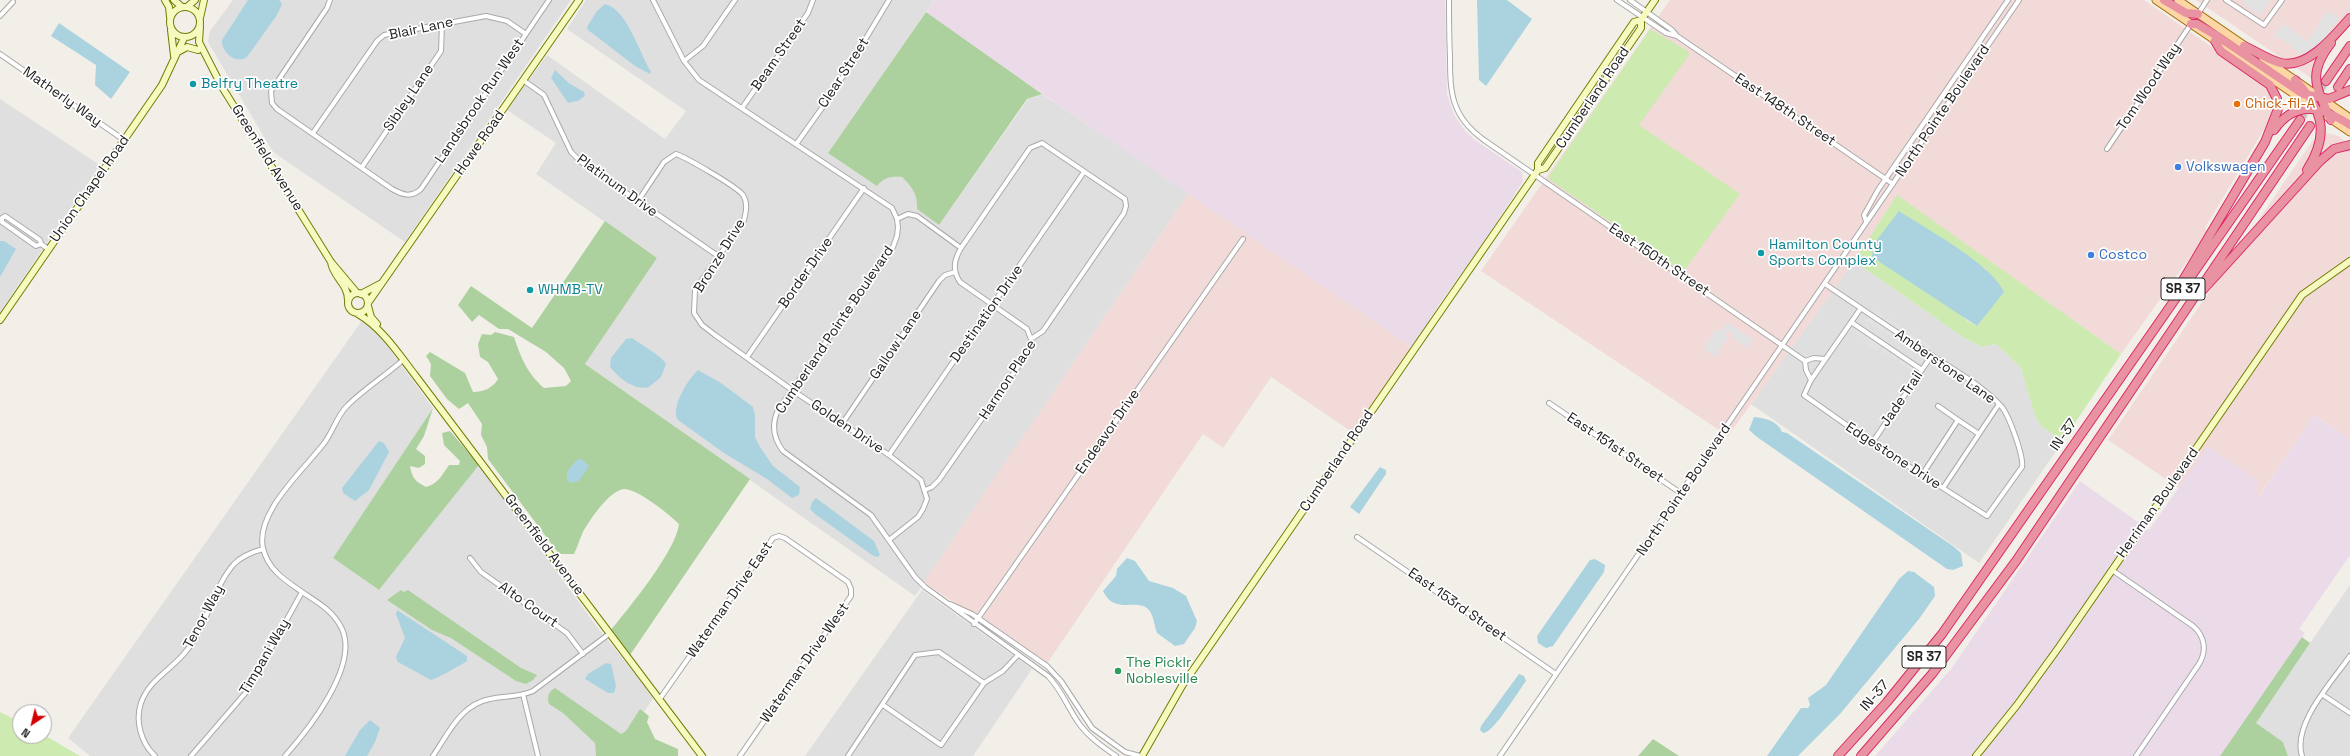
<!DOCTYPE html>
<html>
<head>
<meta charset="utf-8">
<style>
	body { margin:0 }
	#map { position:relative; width:2350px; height:756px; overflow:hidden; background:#f2efe9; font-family:"Space Grotesk",sans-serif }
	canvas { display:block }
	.north { position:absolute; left:12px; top:704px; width:40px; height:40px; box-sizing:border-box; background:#fff; border:1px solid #a7a7a7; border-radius:50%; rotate:215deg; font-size:11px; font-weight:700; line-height:16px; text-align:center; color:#222 }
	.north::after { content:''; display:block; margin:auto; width:14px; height:18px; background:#d40000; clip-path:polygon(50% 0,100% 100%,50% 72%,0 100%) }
</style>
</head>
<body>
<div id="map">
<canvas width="2350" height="756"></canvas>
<div class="north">N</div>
</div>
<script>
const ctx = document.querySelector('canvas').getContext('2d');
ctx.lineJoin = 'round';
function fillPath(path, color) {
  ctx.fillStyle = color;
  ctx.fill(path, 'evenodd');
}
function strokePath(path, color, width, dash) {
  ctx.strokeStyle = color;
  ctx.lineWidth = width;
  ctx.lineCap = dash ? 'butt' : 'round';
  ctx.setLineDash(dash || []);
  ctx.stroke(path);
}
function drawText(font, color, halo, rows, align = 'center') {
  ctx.font = font + ' "Space Grotesk",sans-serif';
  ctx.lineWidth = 3.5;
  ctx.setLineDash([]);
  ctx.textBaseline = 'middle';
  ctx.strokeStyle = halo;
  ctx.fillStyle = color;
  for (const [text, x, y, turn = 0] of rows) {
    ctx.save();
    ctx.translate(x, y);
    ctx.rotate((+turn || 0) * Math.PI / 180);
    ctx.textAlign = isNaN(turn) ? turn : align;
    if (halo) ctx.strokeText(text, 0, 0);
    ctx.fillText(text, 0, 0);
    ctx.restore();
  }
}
fillPath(new Path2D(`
	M233,0H571L405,242L273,152L208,42L210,31Z
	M586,0H934L828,153L883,179L892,176L902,177L913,188L918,197L917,209L939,225L1028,99L1042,94L1189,193L915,596L585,364L657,258L536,174L556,143L507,110L547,55L665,139L686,111L567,29Z
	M0,99L100,165L0,312Z
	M1854,261L1963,337L1982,347L1996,344L2021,368L2035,416L2040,425L2063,441L1979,563L1751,404Z
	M363,319L374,328L433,408L333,558L379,590L479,465L594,623L654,697L614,756H90L68,738Z
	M2350,585V756H2288L2283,742L2255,723Z
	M922,590L1032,669L973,756H805Z`), '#e0dfdf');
fillPath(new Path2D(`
	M1670,0H2144L2262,82L2270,89L2273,96V114L2205,228L2208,232L2121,354L1897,196L1857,257L1728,436L1481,271Z
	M2196,0H2350V23L2311,78Z
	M2323,132L2338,136L2350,144V439L2314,415L2256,500L2209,446L2179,488L2108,440L2313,140Z
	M1189,193L1413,348L1355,434L1271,377L1223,448L1203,434L1046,665L924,582Z`), '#f2dad9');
fillPath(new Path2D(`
	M934,0H1445L1447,94L1454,115L1466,132L1475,140L1522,172L1523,181L1486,239L1438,306L1413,348L1031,86L926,12Z
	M2314,415L2350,439V555L2299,629L2305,633L2220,756H1875L1951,669L2080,481L2149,530L2208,446L2258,481L2257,499Z`), '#ebdbe8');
fillPath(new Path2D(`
	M1650,29L1683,48L1688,51L1689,55L1639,125L1740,194L1683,272L1550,180L1549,176Z
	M1897,195L2121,354L2063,441L2040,425L2035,416L2021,368L1996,344L1982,347L1963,337L1854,261ZM1899,211L1987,270L1977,326L1966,320Z
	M0,712L20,722V736L44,735L80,756H0Z`), '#cdebb0');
fillPath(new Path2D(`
	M926,12L1042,94L1027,99L939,225L917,209C918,194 912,187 902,177C891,176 884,177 877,186L828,153Z
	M605,221L657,258L585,364L750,479L630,655L611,630C629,608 676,551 679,524C669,514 639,490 625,489C610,489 588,522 582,534C579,541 577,548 574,554H559L488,459L487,447L481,435L482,424L468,403L459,409L447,399L430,376L431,364L426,356L430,352L465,373L473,392C483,392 493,388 498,379L488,362L480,357L478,344L482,334L491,335L495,332L514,337C521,358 527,373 544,388L566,386L571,381L564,368L546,352L508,329H499L479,315L472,322L458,305L471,286L532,328Z
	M433,408L424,436L416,449L425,456V464L419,468L410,466C412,478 415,481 426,487C438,484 442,475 449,465H459L460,461L444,445L442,433L450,431L479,465L379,590L333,558Z
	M401,590L404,592L408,590L521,668L537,675L533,680L526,684L516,681L451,638L432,630L387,600Z
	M2302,637L2310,643L2256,723L2283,742L2288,756H2220Z
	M555,688L621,734L626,731L640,709L649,716L647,722L655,739L678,749V756H596L595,743L563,713L549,704C547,697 548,692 555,688Z
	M1653,739L1679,756H1638Z`), '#add19e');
fillPath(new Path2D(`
	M2244,0H2270L2260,15L2242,3Z
	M2327,10L2339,18L2314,55L2307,58L2291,46L2293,42L2290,45L2274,35L2283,24L2295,32L2293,36L2296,33L2307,41L2316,28H2319L2317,26L2325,14L2328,15Z
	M1875,310L1885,316L1884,321L1888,318L1901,327L1900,331L1904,328L1917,337L1915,341L1919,338L1932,347L1926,356L1923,353L1921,356L1906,347L1908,343L1905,341L1902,344L1885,333L1887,330L1885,328L1882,331L1865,320L1871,312L1873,313Z
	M1727,322L1754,340L1747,348L1731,337L1733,333L1729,331L1725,335L1728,338L1716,356L1711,354L1704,348L1716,329L1721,331Z
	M1858,327L1916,365L1912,371L1898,362L1900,359L1898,356L1895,359L1881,351L1882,346L1877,351L1865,343L1868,337L1865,339L1855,333Z`), '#e2e2e2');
fillPath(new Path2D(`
	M248,0H279L282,4L277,15L247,57C236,65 221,52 222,40Z
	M1477,0H1507L1532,19L1486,86L1479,80Z
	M605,4C627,9 640,54 651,72L650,74L635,66L588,30L587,27L597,11Z
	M59,23L130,72L111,99L95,85L96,65L51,36Z
	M555,70L570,84L584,92L585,96L578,101L568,103L551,78Z
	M1899,211C1925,228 1993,265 2004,292L1977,326L1872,257L1873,245Z
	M0,241H4L16,249L0,277Z
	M632,338C641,345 661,355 666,364L661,377L649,387C634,391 619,378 610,367L611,358L626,339Z
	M698,370L721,383L753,407L755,415V437L760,447L773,466L800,487L799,495L792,498L767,479L724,453L678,420C670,408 688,379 698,370Z
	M1754,417C1765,418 1778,421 1782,432L1787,433L1953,546L1961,553L1963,566L1953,570L1947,569L1757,437L1749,430Z
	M379,441L384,443L389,452L369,490L355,501L343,493L342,488Z
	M578,459L583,460L589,466L579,481L570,483L567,479V471Z
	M1380,467L1386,470V474L1359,514L1350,507Z
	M816,498L874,541L880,555L877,557L872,555L815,514L810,509L812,502Z
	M1127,558L1135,561L1149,581L1173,588L1186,596L1197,621L1195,628L1184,644L1175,646L1157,633C1154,626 1154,616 1149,610C1137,597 1115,616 1103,591L1116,576L1117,569Z
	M1595,559L1605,565L1604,572L1553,646L1546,648L1538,643L1537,636L1590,560Z
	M1908,571L1914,572L1934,587L1935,596L1919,619L1840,714L1798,756H1767L1801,708H1808L1810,705L1808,698L1826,685L1899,579Z
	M397,610L467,656V661C463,664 434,680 431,680L398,662L396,657L405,638L396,614Z
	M606,663L611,664L616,686L614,693H608L585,679L588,674Z
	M1519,674L1524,676L1526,681C1519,690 1493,734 1483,733L1480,730L1481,726Z
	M370,720L380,728L375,742L367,756H345L360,730Z`), '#aad3df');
strokePath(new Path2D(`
	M2300,120L2326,81`), '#c8c6c1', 8, [8, 4]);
const street = new Path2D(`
	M330,0L327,8L271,91L272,103L277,109L392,189C403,195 411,198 421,189L549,0
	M653,0L684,61L699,80L892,208L897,219L898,227L897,236L893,247L778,410C771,425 774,439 783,451L871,515L915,577L925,587L1048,676C1062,690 1068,709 1080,725C1090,738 1103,747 1116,756
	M1449,0C1449,19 1449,37 1450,56C1450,93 1451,116 1484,140L1805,361L1806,370L1811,380
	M1617,0L1666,33L1677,36
	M1630,0L1672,30L1677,36L1893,184
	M2226,0L2264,25L2282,0
	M2198,14L2207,0
	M0,16L13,2
	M0,54L124,140
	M684,61L703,46L735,0
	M523,80L544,95L571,152L580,161L718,256
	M742,108L808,13L813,0
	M313,133L377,41L384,35L486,16L507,21L526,34
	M797,143L834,91L889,0
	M2107,149L2191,24
	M362,167L441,51L442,24
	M638,201L664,162L676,154C687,158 736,186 743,195C748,203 746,212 744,220L695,290L694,313L702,325L715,335L792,390L889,455L921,480L927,499L923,509L918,517L889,540
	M897,219L908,214L917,216L961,248
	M1866,221L1864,215L1878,190L2008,0
	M41,244L36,246L2,222V218L5,216L40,240L41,244L48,249
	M1825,284C1862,309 1899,334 1936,358C1959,373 1984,387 2002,407C2009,416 2024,456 2022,467L1987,516L1872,443L1804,395L1811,380L1861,308
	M1851,322L1922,370
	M747,357L864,188
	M1805,361L1814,358L1825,359
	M1549,403L1682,494
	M1938,406L1958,420
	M842,424L939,281L945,275L955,272
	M1872,443L1932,355
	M889,455L1084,172
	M1922,475L1958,420L1979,434
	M1943,488L1999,404
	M925,490L932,487L939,480L1029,351L1031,339L1027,329L960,282C952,270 954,260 961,248L1030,148L1042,143L1125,199L1126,206L1124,213L1043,331L1031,339
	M1357,537L1556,674
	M470,558L481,572L567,633L583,654
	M2112,570L2193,626C2205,636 2207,651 2199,664L2136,756
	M950,604L972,614L1047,666L1061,681L1092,728L1125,752L1140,756
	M974,624L1243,239
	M523,694L538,756
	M2323,695L2350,713
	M659,700L773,538L779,536L785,538L848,582L851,589V596L740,756
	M883,705L941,745L984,683
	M155,756C141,743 135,721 141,703C149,679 173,669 187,650C206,627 214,586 234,564C242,556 252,552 263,549
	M191,756L248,690L302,592
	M285,756C309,729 359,666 342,629C334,612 319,603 305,594C288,582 268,571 263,548C255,512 305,469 325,442C333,431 337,416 347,406C364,389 385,376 403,360
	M433,756C448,734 461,704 490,699C505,696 520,697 533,691L609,634
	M848,756L915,655L939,652L984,683L1003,671L1018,655
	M1500,756L2019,0
	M2302,756C2292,724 2332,682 2350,656`);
const secondary = new Path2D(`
	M165,0L169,7L170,17
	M174,0L182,7
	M170 22a15 15 0 1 1 30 0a15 15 0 1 1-30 0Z
	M187,7L195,0
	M200,18L204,0
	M200,26L199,42L222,87L331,262L357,293
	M171,30L174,56
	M178,52L187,47L198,50
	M1538,170L1545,168L1641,28V20L1655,0
	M331,262C333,277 348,284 348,300
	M348 303a10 10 0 1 1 20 0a10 10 0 1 1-20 0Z
	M361,294L380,284
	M368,303L579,0
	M368,306L371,317L377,324
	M358,314C382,328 398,353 415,375L702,756
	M0,320L162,85L184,38
	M1142,756L1182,686L1538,170V163L1634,22L1641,20
	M1976,756L2017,705L2059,647L2302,295L2350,261`);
const primary = new Path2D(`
	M2156,0L2316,109
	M2178,0L2248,48
	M2263,58L2350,118
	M2328,117L2350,132`);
const highway = new Path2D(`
	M2164,0L2186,13L2198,14
	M2191,24H2197L2217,36L2303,94L2329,99L2350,90
	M2331,43C2307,74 2316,87 2331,120
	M2244,46C2256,51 2268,60 2281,63C2308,69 2334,36 2350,18
	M2295,80C2323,109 2330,134 2307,170
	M2326,81L2350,46
	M2338,87L2350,69
	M2274,130C2296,99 2323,107 2350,125
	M2179,287L2265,142L2278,109L2277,99L2270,85L2221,51L2215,41
	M2200,293L2320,161L2334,149L2350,145
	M1838,756L1887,702L1942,634L2300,120
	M1861,756L1932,674L2016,561L2310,126`);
strokePath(street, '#a9a9a9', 6);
strokePath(secondary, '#707d05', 8);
strokePath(primary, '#a06b00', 9);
strokePath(highway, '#dc2a67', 10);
strokePath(street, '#fff', 4);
strokePath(secondary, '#f7fabf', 6);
strokePath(primary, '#fcd6a4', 7);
strokePath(highway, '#e892a2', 8);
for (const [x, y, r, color] of [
	[193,84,4,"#0f9aa8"],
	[2237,104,4,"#e8710a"],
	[2178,167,4,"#3f7fe0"],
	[1761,253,4,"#0f9aa8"],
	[2091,255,4,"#3f7fe0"],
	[530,290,4,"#0f9aa8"],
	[1118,671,4,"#2e9e5b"]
]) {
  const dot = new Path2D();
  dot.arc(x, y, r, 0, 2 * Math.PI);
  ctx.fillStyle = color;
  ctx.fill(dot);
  strokePath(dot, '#fff', 1.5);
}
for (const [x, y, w] of [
	[2183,289,44],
	[1924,657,44]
]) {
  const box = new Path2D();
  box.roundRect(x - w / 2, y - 11, w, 22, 3);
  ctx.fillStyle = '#fff';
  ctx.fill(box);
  strokePath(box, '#222', 1);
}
drawText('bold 13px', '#222', null, [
	["SR 37",2183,289],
	["SR 37",1924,657]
]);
drawText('14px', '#222', '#fff', [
	["Blair Lane",421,29,-12],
	["Beam Street",779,55,-55],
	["Clear Street",844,73,-57],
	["Tom Wood Way",2149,87,-56],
	["Matherly Way",62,97,35],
	["Sibley Lane",409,98,-56],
	["Cumberland Road",1593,98,-56],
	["Landsbrook Run West",480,101,-56],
	["East 148th Street",1785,110,34],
	["North Pointe Boulevard",1943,111,-56],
	["Howe Road",480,143,-55],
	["Greenfield Avenue",267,158,58],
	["Platinum Drive",617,186,36],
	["Union Chapel Road",90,189,-55],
	["Bronze Drive",720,256,-58],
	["East 150th Street",1659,260,34],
	["Border Drive",806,273,-55],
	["Destination Drive",987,314,-55],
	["Cumberland Pointe Boulevard",835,330,-56],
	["Gallow Lane",896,345,-56],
	["Amberstone Lane",1945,367,35],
	["Harmon Place",1008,380,-57],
	["Jade Trail",1902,399,-56],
	["Golden Drive",847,427,34],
	["Endeavor Drive",1108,432,-55],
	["IN-37",2064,435,-55],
	["East 151st Street",1615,448,34],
	["Edgestone Drive",1893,456,33],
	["Cumberland Road",1337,461,-56],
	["North Pointe Boulevard",1684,490,-56],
	["Herriman Boulevard",2158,503,-55],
	["Greenfield Avenue",544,545,53],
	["Waterman Drive East",730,600,-55],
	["Alto Court",528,605,35],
	["East 153rd Street",1457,605,35],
	["Tenor Way",204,617,-62],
	["Timpani Way",265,657,-60],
	["Waterman Drive West",805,663,-55],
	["IN-37",1875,696,-49]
]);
drawText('14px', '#0d838f', '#fff', [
	["Belfry Theatre",201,84],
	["Hamilton County",1769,245],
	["Sports Complex",1769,261],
	["WHMB-TV",538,290]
], 'left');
drawText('14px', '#c56008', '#fff', [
	["Chick-fil-A",2245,104]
], 'left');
drawText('14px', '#366cbe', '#fff', [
	["Volkswagen",2186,167],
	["Costco",2099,255]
], 'left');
drawText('14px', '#27864d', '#fff', [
	["The Picklr",1126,663],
	["Noblesville",1126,679]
], 'left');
</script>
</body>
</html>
